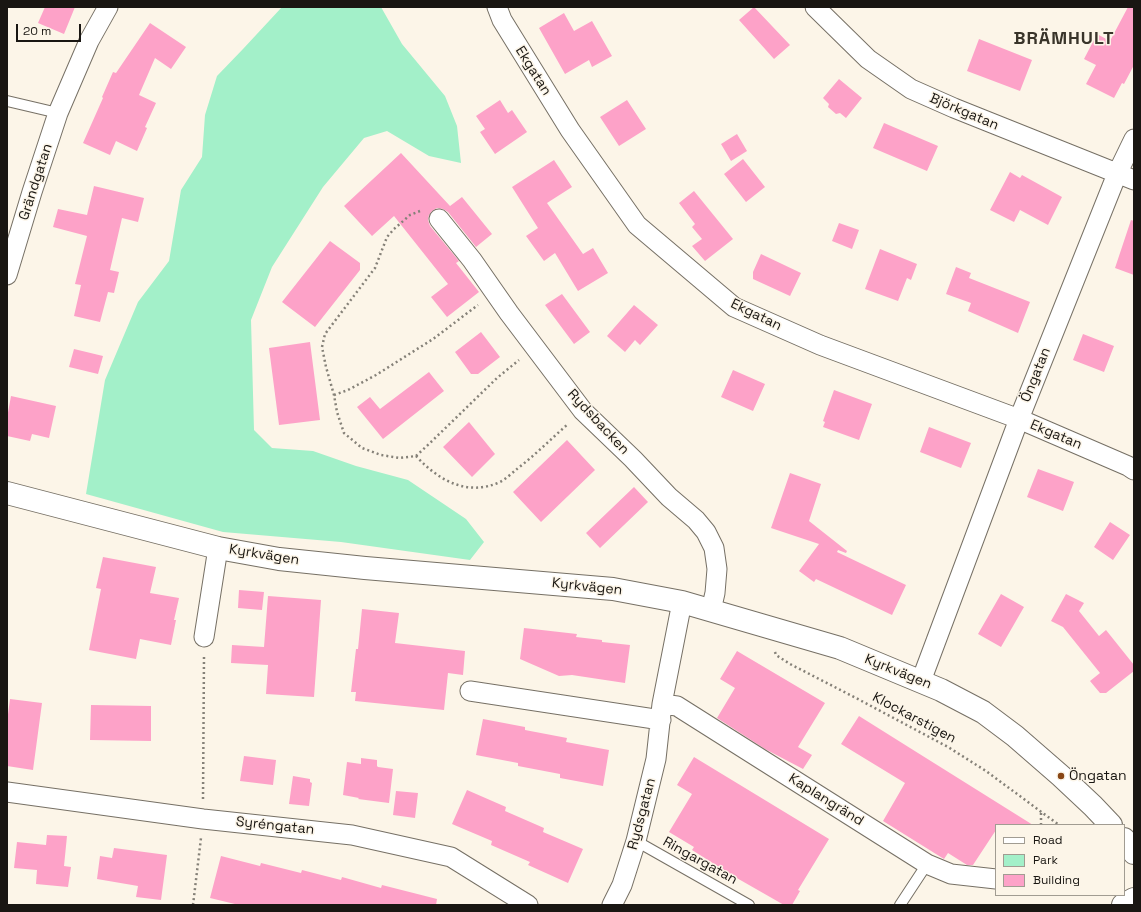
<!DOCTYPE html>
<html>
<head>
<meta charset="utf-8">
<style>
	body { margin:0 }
	#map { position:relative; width:1141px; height:912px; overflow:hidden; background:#fcf5e8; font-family:"Space Grotesk",sans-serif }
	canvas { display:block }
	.frame { position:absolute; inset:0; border:8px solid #191612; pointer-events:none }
	.legend { position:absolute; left:995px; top:824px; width:130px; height:72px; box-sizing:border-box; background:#fcf5e8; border:1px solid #a19c92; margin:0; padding:5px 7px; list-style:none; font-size:12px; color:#191612 }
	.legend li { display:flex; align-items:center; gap:8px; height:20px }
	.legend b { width:20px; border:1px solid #a19c92 }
	.scale { position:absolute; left:16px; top:24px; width:65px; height:18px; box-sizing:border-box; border:2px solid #191612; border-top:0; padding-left:5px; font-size:12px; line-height:14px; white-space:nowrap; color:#191612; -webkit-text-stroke:3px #fcf5e8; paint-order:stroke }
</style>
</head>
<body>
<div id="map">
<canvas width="1141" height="912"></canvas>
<div class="frame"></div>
<ul class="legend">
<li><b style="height:5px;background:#fff"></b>Road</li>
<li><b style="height:11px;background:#a3f0c9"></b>Park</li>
<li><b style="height:11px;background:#fda2c8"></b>Building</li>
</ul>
<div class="scale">20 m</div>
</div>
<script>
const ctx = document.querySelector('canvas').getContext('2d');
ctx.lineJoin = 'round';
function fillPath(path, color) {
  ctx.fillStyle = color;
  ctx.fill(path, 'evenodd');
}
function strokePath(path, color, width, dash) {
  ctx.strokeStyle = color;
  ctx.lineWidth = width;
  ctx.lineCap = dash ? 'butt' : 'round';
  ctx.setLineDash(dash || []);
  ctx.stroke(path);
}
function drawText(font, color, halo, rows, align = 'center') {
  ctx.font = font + ' "Space Grotesk",sans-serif';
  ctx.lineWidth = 3;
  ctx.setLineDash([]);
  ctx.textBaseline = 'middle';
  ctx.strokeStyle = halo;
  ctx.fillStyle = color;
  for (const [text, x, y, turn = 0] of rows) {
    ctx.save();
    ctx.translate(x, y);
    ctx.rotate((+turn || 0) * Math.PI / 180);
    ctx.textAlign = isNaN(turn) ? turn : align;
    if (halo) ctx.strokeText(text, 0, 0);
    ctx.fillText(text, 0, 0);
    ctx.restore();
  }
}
fillPath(new Path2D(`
	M282,7H381L402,44L445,96L457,126L461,163L429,156L387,131L364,138L323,187L272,267L251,320L254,430L272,448L313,451L356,466L408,480L466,519L484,542L470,560L341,542L223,532L86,494L105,380L138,302L169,261L181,190L202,157L205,115L217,76L243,49Z`), '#a3f0c9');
fillPath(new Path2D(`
	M45,7H75L64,34L38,23Z
	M754,7L790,45L774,59L739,20Z
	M1128,7H1134V65L1124,84L1122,83L1114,98L1086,84L1096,65L1084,59L1097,34L1110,41Z
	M564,13L574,31L592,21L612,56L592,67L589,60L565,74L539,28Z
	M150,23L186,47L171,69L155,58L139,95L156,103L145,127L147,128L137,151L116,141L110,155L83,143L103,98L102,97L113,72L116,73Z
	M979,39L1032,60L1020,91L967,71Z
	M839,79L862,98L846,118L840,113L836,114L828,107L829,104L823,98Z
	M500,100L508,113L512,110L527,132L495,154L480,132L485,129L476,116Z
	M627,100L646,129L619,146L600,117Z
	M884,123L938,146L927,171L873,148Z
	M737,134L747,151L731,161L721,144Z
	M401,153L450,206L462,197L492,234L476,247L448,212L443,209L437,208L432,211L429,215L428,220L430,226L459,261L456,263L479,292L447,317L431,297L448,284L394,216L372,236L344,206Z
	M743,159L765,187L746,202L724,174Z
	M554,160L572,187L547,203L583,254L593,248L608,273L578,291L555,253L544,261L526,236L538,228L512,187Z
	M1010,172L1020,178L1022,175L1062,197L1048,225L1020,210L1014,222L990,210Z
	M94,186L144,198L138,222L122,218L110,270L119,272L114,293L108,292L100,322L74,316L81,285L75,284L87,236L53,227L58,209L87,215Z
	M694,191L733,239L705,261L692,246L702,239L692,227L695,224L679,203Z
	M1131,220L1134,221V275L1115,268Z
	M839,223L859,230L852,249L832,241Z
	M330,241L360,263V270L315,327L282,302Z
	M880,249L917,264L911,280L907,278L898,301L865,289Z
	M761,254L801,273L790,296L753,279V272Z
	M956,267L971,273L969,278L1030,302L1018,333L968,311L971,303L946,294Z
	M562,294L590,332L574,344L545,305Z
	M634,305L658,325L640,345L635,340L625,352L607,336Z
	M481,332L500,357L478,374H471L455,352Z
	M1083,334L1114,346L1104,372L1073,360Z
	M310,342L320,420L279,425L269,348Z
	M74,349L103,356L98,374L69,367Z
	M733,370L765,384L753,411L721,397Z
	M429,372L444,391L383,439L357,407L370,397L380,409Z
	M834,390L872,404L859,440L823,427L825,422L823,421Z
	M11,396L56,406L49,438L32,434L30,441L7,436V418Z
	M469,422L495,454L472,477L443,447Z
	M929,427L971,443L961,468L920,452Z
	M567,440L595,470L541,522L513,492Z
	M1038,469L1074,482L1063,511L1027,497Z
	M790,473L821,484L809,521L847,551L846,553L838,550L837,552L906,585L892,615L816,579L814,582L799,571L819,544L771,528Z
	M634,487L648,502L600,548L586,533Z
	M1110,522L1130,535L1113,560L1094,547Z
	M103,557L156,567L150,593L179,598L174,620H176L171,645L140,639L136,659L89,650L101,589L96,588Z
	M239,590L264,592L262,610L238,608Z
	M1001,594L1024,607L1001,647L978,634Z
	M1066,594L1084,603L1079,611L1099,636L1106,630L1134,665V671L1106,693H1100L1090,681L1100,673L1063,627L1051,621Z
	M268,596L321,600L314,697L266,694L268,665L231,663L232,645L264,647Z
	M362,609L399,613L395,643L465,651L463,675L448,673L444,710L355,701L356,692H351L356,649H358Z
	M524,628L577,634L576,637L602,640V642L630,645L625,683L572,675L559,676L520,659Z
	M737,651L825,703L798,747L812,755L803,769L765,749L717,718L735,688L720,679Z
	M10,699L42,703L33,770L7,766V722Z
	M91,705L151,706V741L90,740Z
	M859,716L910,748L1033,825H996V830L973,865H967L948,853L944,859L883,821L905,783L841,744Z
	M483,719L525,727V730L567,738L566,742L609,750L603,786L560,778V774L518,766V763L476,755Z
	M244,756L276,760L273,785L240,781Z
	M694,757L829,839L798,890L800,891L792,905H784L735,877L692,850L694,847L669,832L692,794L677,785Z
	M361,758L377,760V766L378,767L393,769L389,803L358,799L359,798L343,795L347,762L361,764Z
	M293,776L310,779V782L312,783L309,806L289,804Z
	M467,790L506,807L505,811L544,828L543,832L583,849L568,883L528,865L530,862L491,845L492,841L452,824Z
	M396,791L418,793L415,818L393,815Z
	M47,835L67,836L64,866L71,867L68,887L36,884L37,870L14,868L17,842L46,845Z
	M114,848L167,855L161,900L136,897L138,886L97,879L100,856L112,858Z
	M221,856L260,866L261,863L301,873L302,870L341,880L342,877L381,888L382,885L437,899L436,905H239L210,898Z`), '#fda2c8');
const service = new Path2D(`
	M7,101L58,113
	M636,841L749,905
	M900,905L927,864`);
const minor = new Path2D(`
	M497,7L502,20L570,130L637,225L734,307L820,345L1019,419L1128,466L1134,470
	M815,7L868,59L911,89L954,108L1134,180
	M439,219L472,260L509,313L583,411L633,459L669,497L696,520L706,532L714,548L717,569L715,593L711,610
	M7,275L32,192L58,113L89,41L108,7
	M204,637L218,548
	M921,681L1019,419L1117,174L1134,139
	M470,691L661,720
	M662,704L677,706L927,864L951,874L996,879
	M7,792L203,819L352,835L451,857L528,905
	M612,905L622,885L636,841L656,759L662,704L682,602`);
const tertiary = new Path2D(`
	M7,493L218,548L279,559L365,568L613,589L682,602L840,648L941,690L983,712L1015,736L1061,776L1093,806L1111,825
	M1124,839L1134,853
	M1123,905L1134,899`);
strokePath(service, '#767065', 12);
strokePath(minor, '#767065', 21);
strokePath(tertiary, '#767065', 24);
strokePath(new Path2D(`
	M420,211L410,215L394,229L387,237L375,268L325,334L322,347L326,367L334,395L337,412L344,433L362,448L381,455L400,458L416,456L430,443L497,378L519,360
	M334,395L348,390L376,375L433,339L478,305
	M416,456C438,480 467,497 500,482C506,479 512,473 517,469C535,455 551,439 568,424
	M775,652L776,655L790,664L856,698L948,747L986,771L1059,825
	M203,799L204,656
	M1041,825V811
	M193,905L201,838`), '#858178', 2.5, [2, 3]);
strokePath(service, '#fff', 10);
strokePath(minor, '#fff', 19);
strokePath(tertiary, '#fff', 22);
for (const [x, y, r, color] of [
	[1061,776,4,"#884615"]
]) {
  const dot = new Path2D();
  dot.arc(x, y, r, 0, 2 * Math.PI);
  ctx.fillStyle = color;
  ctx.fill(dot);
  strokePath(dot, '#fcf5e8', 1.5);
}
drawText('14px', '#191612', '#fcf5e8', [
	["Ekgatan",533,71,58],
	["Björkgatan",964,112,23],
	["Grändgatan",36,182,-72],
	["Ekgatan",756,315,26],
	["Öngatan",1036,375,-68],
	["Rydsbacken",598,422,47],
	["Ekgatan",1056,435,23],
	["Kyrkvägen",264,555,9],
	["Kyrkvägen",587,587,6],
	["Kyrkvägen",898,672,22],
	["Klockarstigen",914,718,28],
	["Kaplangränd",826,800,32],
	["Rydsgatan",642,814,-75],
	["Syréngatan",275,826,6],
	["Ringargatan",700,861,29]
]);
drawText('14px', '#191612', '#fcf5e8', [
	["Öngatan",1069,776]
], 'left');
ctx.letterSpacing = '1px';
drawText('bold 18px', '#39342a', '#fcf5e8', [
	["BRÄMHULT",1064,39]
]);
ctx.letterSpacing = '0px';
</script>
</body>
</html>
